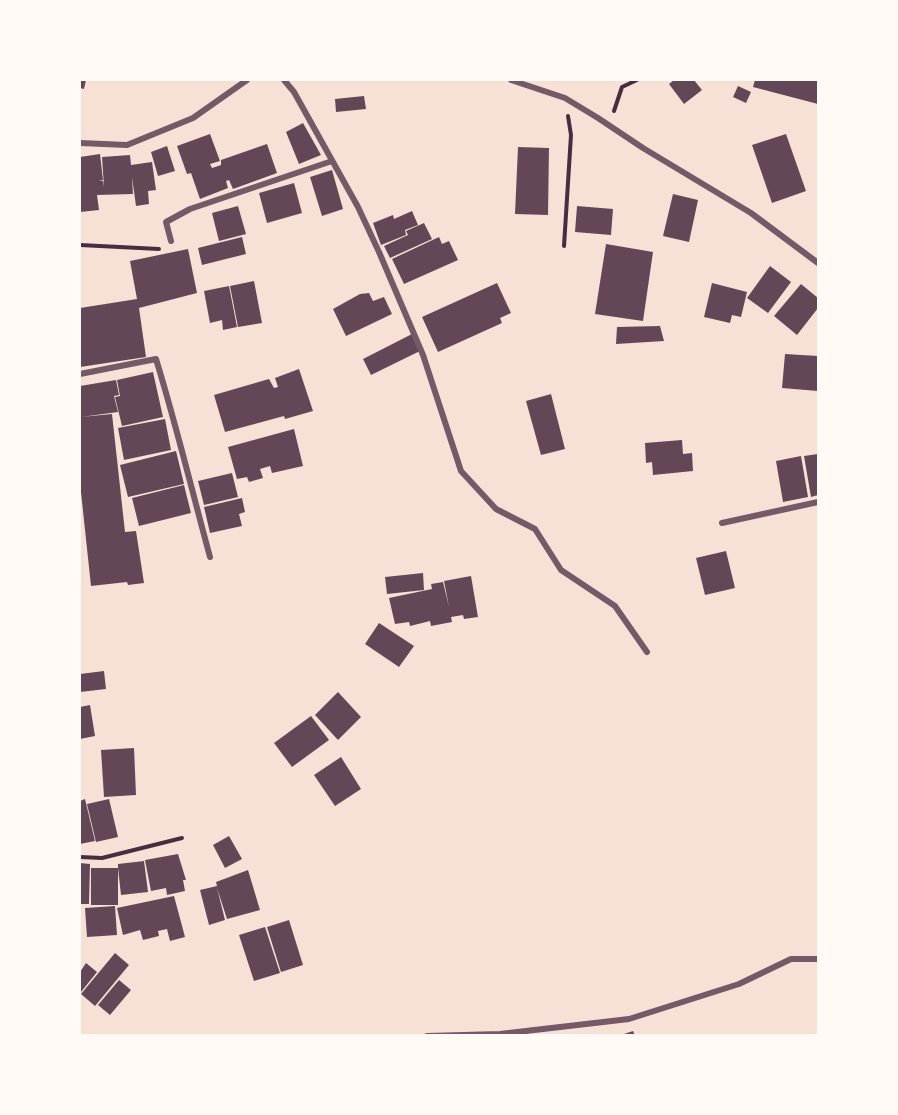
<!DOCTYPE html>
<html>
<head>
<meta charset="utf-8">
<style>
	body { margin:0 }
	#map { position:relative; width:898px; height:1115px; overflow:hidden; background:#f7e1d7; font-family:"Nunito Sans",sans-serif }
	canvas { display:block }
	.frame { position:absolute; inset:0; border:81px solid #fffaf5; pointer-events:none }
</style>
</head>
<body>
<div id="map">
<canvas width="898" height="1115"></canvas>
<div class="frame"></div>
</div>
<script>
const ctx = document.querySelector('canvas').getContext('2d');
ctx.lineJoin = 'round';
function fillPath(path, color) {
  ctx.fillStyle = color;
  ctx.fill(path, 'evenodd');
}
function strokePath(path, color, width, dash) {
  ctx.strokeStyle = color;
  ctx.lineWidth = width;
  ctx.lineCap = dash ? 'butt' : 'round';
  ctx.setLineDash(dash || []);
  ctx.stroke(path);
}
fillPath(new Path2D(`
	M80,80H86L84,89L80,88Z
	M674,80H694L702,90L684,104L669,84Z
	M755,80H818V104L753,87Z
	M738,86L751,92L746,103L733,97Z
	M364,96L366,109L336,112L335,99Z
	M303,123L321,155L299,164L286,132Z
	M210,134L220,161L210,164L212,168L221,165V160L267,144L277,173L233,189L229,180L226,181L228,188L200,199L191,173L187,174L177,146Z
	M786,134L806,191L772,203L752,145Z
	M167,146L175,171L158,176L151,152Z
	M518,147L549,148L548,215L515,214Z
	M100,154L103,180L99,181H103L104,187L102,157L130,155L131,165L152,162L156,190L148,191L149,204L136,206L132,177L133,194L97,195L99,210L80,212V157Z
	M332,170L343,209L322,216L310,177Z
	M294,183L302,213L267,223L259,193Z
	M673,194L698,200L689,242L663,236Z
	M238,206L246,234L219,241L212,213Z
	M577,206L613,209L611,235L575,232Z
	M412,211L418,225L405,230L406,235L381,245L373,223L393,215L394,219Z
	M424,223L432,239L390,258L384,246L408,235L406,231Z
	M242,237L246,254L202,265L198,248Z
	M439,237L442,244L449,241L458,260L404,284L392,259Z
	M606,244L653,252L643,321L595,314Z
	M188,249L197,293L139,308L146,357L80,367V308L137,299L130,261Z
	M770,266L791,282L768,313L747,298Z
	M254,281L262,323L238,327L230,286Z
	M497,283L511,313L500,318L502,323L438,352L422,317Z
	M712,283L747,292L741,317L732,315L730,323L704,317Z
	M801,284L818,298V308L797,335L774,316Z
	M229,286L237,327L223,330L222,320L210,323L204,291Z
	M369,293L373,301L384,297L392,314L346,336L333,309L360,294Z
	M660,326L664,341L616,344L617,327Z
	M412,334L420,351L371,375L363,359Z
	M785,354L818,356V391L782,388Z
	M299,369L313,411L285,419L284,416L225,432L214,395L269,379L274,388L278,387L275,378Z
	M153,372L163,417L122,426L115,397L120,396L117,380Z
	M116,380L119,395L114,396L118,412L81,417L112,414L125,532L136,531L144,583L128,585L127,582L91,586L80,483V386Z
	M551,394L565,449L541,455L526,401Z
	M165,419L171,450L124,460L118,428Z
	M294,429L303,466L272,473L270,466L260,469L263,478L249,482L247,477L237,479L228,447Z
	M682,440L683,454L692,453L693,471L653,475L652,462L646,463L645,443Z
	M176,451L184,484L128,497L120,465Z
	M818,454V495L811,497L804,456Z
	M801,456L808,497L783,502L776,461Z
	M232,473L238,497L204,505L198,481Z
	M184,485L191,513L139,526L132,498Z
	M242,498L245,512L239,514L242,526L210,533L204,507Z
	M726,551L735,588L705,595L696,558Z
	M423,573L424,590L387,594L385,577Z
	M471,576L478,617L464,619L463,615L451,617L452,622L431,626L430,621L410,626L409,622L395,624L389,598L432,589L431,584L443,582L449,607L444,581Z
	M379,623L414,646L399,667L365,644Z
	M104,671L106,689L80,692V674Z
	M338,692L361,717L338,740L315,715Z
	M90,705L95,736L80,739V707Z
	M311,716L329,740L292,767L274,743Z
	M134,748L136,795L104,797L101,750Z
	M341,757L361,789L335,806L314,775Z
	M85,799L95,841L80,844V801Z
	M109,799L118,837L96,842L87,804Z
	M229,836L242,859L225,868L213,845Z
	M178,854L186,880H183L185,891L167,895L166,888L151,891L145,860Z
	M144,861L148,892L121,895L118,868V905H91V868H118V864Z
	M80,863L90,864L89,904H80Z
	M248,870L260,910L227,919L217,888L225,920L209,925L200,890L217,886L216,882Z
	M174,896L185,937L170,941L167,929L158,931L159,936L143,940L140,930L123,935L117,908Z
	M115,906L117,935L87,937L85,908Z
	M289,920L303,965L281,972L267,927Z
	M265,927L280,973L254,981L239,935Z
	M115,953L129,965L95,1006L81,994Z
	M86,963L97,972L81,992L80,972Z
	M119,980L131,990L110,1015L98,1005Z
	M633,1031L635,1036H621V1035Z`), '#644757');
strokePath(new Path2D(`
	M614,111L622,87L637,80
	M80,245L159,249
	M564,246L571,135L568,116
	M80,857L102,858L182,838`), '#4a2c40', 4);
strokePath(new Path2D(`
	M284,80L294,92L358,207L379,252L423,355L461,471L496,509L535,529L561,570L615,606L647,652
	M511,80L565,98L598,118L643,148L751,213L818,263
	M80,143L127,145L193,118L247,80
	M171,241L166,222L190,209L332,161
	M80,374L156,359C176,424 192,491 210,557
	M722,523L818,502
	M427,1036L500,1034L629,1019L739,984L791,959H818`), '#755966', 6);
</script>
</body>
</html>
